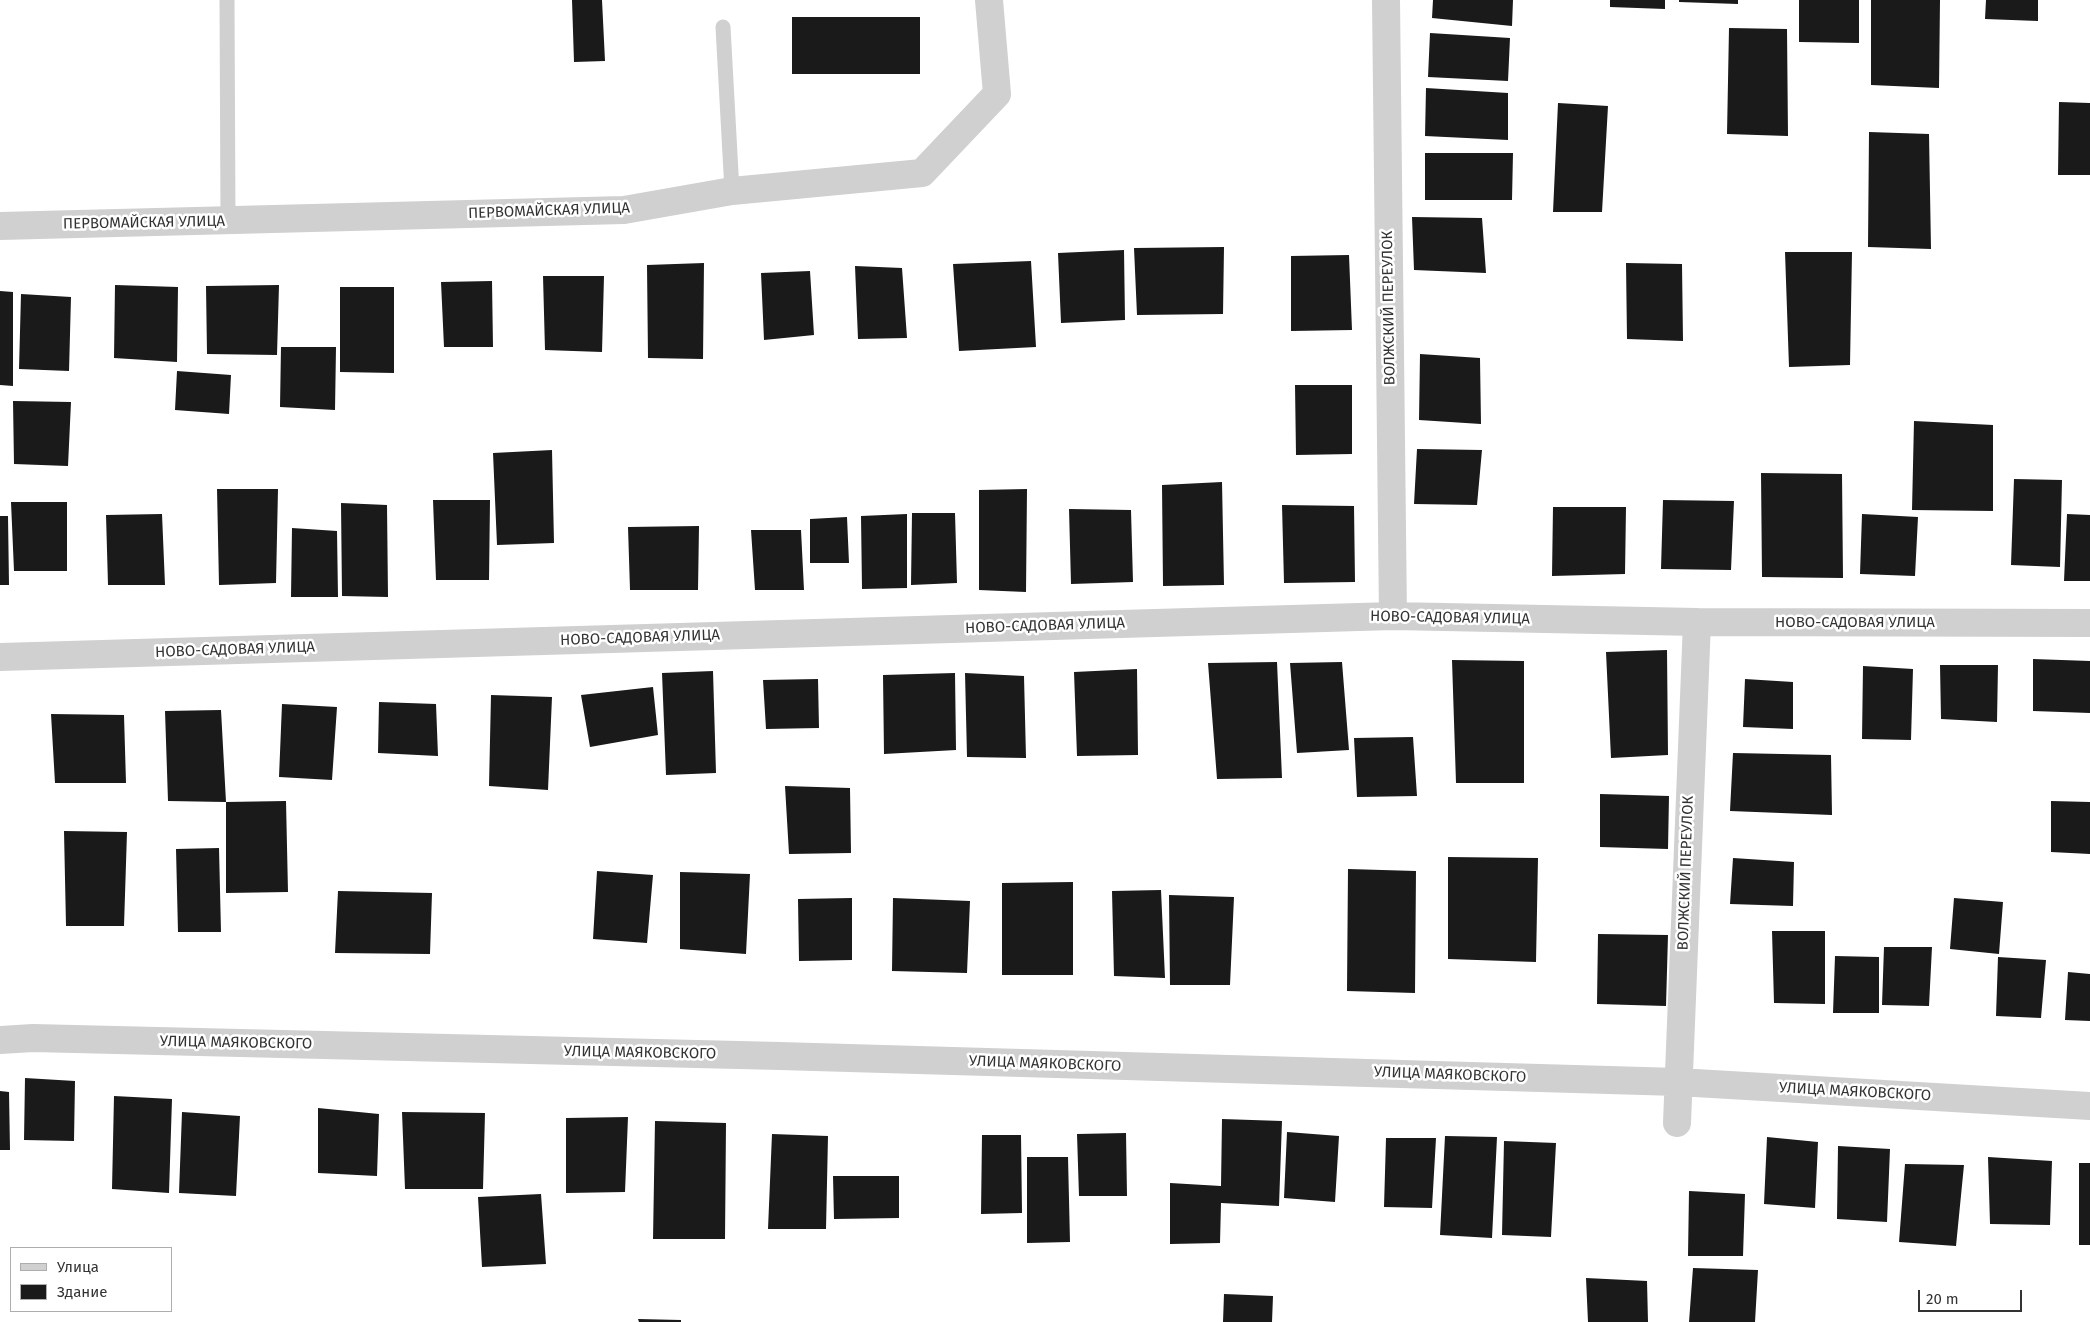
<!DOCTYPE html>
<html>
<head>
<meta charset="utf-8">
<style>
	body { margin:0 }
	#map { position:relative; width:2090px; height:1322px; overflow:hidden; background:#fff; font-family:"Fira Sans",sans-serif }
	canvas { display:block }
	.legend { position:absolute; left:10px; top:1247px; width:162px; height:65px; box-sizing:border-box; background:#fff; border:1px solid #adadad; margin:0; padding:6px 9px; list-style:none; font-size:15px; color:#333 }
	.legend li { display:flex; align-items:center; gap:10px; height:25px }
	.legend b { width:25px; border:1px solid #adadad }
	.scale { position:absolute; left:1918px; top:1290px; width:104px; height:22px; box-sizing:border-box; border:2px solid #333; border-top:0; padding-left:6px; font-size:15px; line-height:18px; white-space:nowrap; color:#333; -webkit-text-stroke:4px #fff; paint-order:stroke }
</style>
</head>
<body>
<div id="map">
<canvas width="2090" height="1322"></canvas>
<ul class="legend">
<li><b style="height:6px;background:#d0d0d0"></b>Улица</li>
<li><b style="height:14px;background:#1a1a1a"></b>Здание</li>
</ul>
<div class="scale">20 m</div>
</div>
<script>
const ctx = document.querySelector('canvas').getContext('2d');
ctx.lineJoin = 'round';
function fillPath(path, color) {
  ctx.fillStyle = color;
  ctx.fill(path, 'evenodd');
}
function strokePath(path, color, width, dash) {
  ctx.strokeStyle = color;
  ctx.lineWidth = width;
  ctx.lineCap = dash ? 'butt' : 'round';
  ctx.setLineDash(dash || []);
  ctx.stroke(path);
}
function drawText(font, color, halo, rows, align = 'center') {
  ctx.font = font + ' "Fira Sans",sans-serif';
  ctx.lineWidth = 5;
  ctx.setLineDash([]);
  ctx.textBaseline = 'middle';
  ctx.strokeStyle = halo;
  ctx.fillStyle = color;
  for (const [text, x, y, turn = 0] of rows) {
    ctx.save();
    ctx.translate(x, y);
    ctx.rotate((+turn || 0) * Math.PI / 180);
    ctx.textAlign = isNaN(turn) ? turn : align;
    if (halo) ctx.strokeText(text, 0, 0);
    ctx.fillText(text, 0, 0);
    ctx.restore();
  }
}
fillPath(new Path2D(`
	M572,0H602L605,61L574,62Z
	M1433,0H1513L1512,26L1432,18Z
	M1610,0H1665V9L1610,7Z
	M1679,0H1738V4L1679,2Z
	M1799,0H1859V43L1799,42Z
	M1871,0H1940L1939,88L1871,85Z
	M1986,0H2038V21L1985,19Z
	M792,17H920V74H792Z
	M1729,28L1787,29L1788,136L1727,134Z
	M1430,33L1510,38L1508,81L1428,77Z
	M1426,88L1508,93V140L1425,136Z
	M2059,102L2090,103V175H2058Z
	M1558,103L1608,106L1602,212H1553Z
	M1869,132L1929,134L1931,249L1868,247Z
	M1425,153H1513L1512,200H1425Z
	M1412,217L1482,218L1486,273L1414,270Z
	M1224,247L1223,314L1137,315L1134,248Z
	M1124,250L1125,320L1061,323L1058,253Z
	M1785,252H1852L1850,365L1789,367Z
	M1349,255L1352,330L1291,331V256Z
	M1031,261L1036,347L959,351L953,264Z
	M704,263L703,359L648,358L647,265Z
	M1626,263L1682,264L1683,341L1627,339Z
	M855,266L902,268L907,338L858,339Z
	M810,271L814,335L764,340L761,273Z
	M543,276H604L602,352L545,350Z
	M492,281L493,347H444L441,282Z
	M115,285L178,287L177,362L114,358Z
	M279,285L277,355L207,354L206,286Z
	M340,287H394V373L340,372Z
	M0,291L13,292V386L0,385Z
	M21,294L71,297L69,371L19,369Z
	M281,347H336L335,410L280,407Z
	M1420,354L1480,358L1481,424L1419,420Z
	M177,371L231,375L229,414L175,410Z
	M1295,385H1352V454L1296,455Z
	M13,401L71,402L68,466L14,464Z
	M1914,421L1993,425V511L1912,510Z
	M1417,449L1482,450L1477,505L1414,504Z
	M552,450L554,543L497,545L493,453Z
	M1761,473L1842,474L1843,578L1762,577Z
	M2014,479L2062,480L2060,567L2011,565Z
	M1222,482L1224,585L1163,586L1162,485Z
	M217,489H278L276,583L219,585Z
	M1027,489L1026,592L979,590V490Z
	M433,500H490L489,580H436Z
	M1663,500L1734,501L1731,570L1661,569Z
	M11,502H67V571H14Z
	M341,503L387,505L388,597L342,596Z
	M1282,505L1354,506L1355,582L1284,583Z
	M1553,507H1626L1625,574L1552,576Z
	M1069,509L1131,510L1133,582L1071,584Z
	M912,513H955L957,583L911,585Z
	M162,514L165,585H108L106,515Z
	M907,514V588L862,589L861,516Z
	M1862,514L1918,517L1915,576L1860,574Z
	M2067,514L2090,515V581H2064Z
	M0,516H8L9,585H0Z
	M847,517L849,563H810V519Z
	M699,526L698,590H630L628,527Z
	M292,528L337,531L338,597H291Z
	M751,530H801L804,590H755Z
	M1667,650L1668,755L1611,758L1606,652Z
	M2033,659L2090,661V713L2033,711Z
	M1452,660L1524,661V783H1456Z
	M1277,662L1282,778L1217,779L1208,663Z
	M1342,662L1349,750L1297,753L1290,663Z
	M1940,665H1998L1997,722L1941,719Z
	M1863,666L1913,669L1911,740L1862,739Z
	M1137,669L1138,755L1077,756L1074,672Z
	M713,671L716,773L666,775L662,673Z
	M955,673L956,750L884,754L883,675Z
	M965,673L1024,676L1026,758L967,757Z
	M818,679L819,728L766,729L763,680Z
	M1745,679L1793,682V729L1743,727Z
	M653,687L658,735L590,747L581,695Z
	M491,695L552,697L548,790L489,786Z
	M379,702L436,704L438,756L378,753Z
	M282,704L337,707L332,780L279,777Z
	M221,710L226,802L168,801L165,711Z
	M51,714L124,715L126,783H55Z
	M1413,737L1417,796L1357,797L1354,738Z
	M1733,753L1831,755L1832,815L1730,811Z
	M785,786L850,788L851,853L789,854Z
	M1600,794L1669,796L1668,849L1600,847Z
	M286,801L288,892L226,893V802Z
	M2051,801L2090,802V854L2051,852Z
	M64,831L127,832L124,926H66Z
	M219,848L221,932H178L176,849Z
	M1448,857L1538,858L1536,962L1448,959Z
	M1733,858L1794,862L1793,906L1730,904Z
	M1348,869L1416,871L1415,993L1347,991Z
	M597,871L653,875L647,943L593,939Z
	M680,872L750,874L746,954L680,949Z
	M1073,882V975H1002V883Z
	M1161,890L1165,978L1114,976L1112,891Z
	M338,891L432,893L430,954L335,953Z
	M1169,895L1234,897L1230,985H1170Z
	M852,898V960L799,961L798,899Z
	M893,898L970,901L967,973L892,971Z
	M1954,898L2003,902L1999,954L1950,949Z
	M1772,931H1825V1004L1774,1003Z
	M1598,934L1668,935L1666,1006L1597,1004Z
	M1884,947H1932L1929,1006L1882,1005Z
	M1835,956L1879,957V1013H1833Z
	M1998,957L2046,960L2041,1018L1996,1016Z
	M2068,972L2090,974V1021L2065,1020Z
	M25,1078L75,1081L74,1141L24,1140Z
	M0,1091L9,1092L10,1150H0Z
	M114,1096L172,1099L169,1193L112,1189Z
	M318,1108L379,1114L377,1176L318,1173Z
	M182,1112L240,1116L236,1196L179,1193Z
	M402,1112L485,1113L483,1189H405Z
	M628,1117L625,1192L566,1193V1118Z
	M1222,1119L1282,1121L1279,1206L1221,1203L1220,1243L1170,1244V1183L1221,1186Z
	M655,1121L726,1123L725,1239H653Z
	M1287,1132L1339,1136L1335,1202L1284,1198Z
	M1126,1133L1127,1196H1079L1077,1134Z
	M772,1134L828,1136L826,1229H768Z
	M982,1135H1021L1022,1213L981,1214Z
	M1445,1136L1497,1137L1492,1238L1440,1235Z
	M1767,1137L1818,1142L1815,1208L1764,1204Z
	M1386,1138H1436L1432,1208L1384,1207Z
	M1504,1141L1556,1143L1551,1237L1502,1235Z
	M1838,1146L1890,1149L1887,1222L1837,1219Z
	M1027,1157H1068L1070,1242L1027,1243Z
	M1988,1157L2052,1161L2050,1225L1990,1224Z
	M2079,1163H2090V1245H2079Z
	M1905,1164L1964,1165L1956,1246L1899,1242Z
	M833,1176H899V1218L834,1219Z
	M1689,1191L1745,1194L1743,1256H1688Z
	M541,1194L546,1264L482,1267L478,1197Z
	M1693,1268L1758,1270L1755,1322H1689Z
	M1586,1278L1647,1281L1648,1322H1588Z
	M1224,1294L1273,1296L1272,1322H1223Z
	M638,1319L681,1320V1322H639Z`), '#1a1a1a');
strokePath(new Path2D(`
	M227,0L228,220
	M723,27L732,191`), '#d0d0d0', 15);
strokePath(new Path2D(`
	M1386,0L1393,616
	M0,226L624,210L732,191L922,173L997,94L989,0
	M0,657L1393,616L1697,622L2090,623
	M0,1040L33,1038L780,1056L1678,1082L2090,1106
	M1677,1123L1697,622`), '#d0d0d0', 28);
drawText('15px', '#333', '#fff', [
	["ПЕРВОМАЙСКАЯ УЛИЦА",549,211,-2],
	["ПЕРВОМАЙСКАЯ УЛИЦА",144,223,-1],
	["ВОЛЖСКИЙ ПЕРЕУЛОК",1389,308,-91],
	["НОВО-САДОВАЯ УЛИЦА",1450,618,1],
	["НОВО-САДОВАЯ УЛИЦА",1855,623],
	["НОВО-САДОВАЯ УЛИЦА",1045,626,-2],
	["НОВО-САДОВАЯ УЛИЦА",640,638,-2],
	["НОВО-САДОВАЯ УЛИЦА",235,650,-2],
	["ВОЛЖСКИЙ ПЕРЕУЛОК",1686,873,-88],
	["УЛИЦА МАЯКОВСКОГО",236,1043,1],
	["УЛИЦА МАЯКОВСКОГО",640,1053,1],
	["УЛИЦА МАЯКОВСКОГО",1045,1064,2],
	["УЛИЦА МАЯКОВСКОГО",1450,1075,2],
	["УЛИЦА МАЯКОВСКОГО",1855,1092,3]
]);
</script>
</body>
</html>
